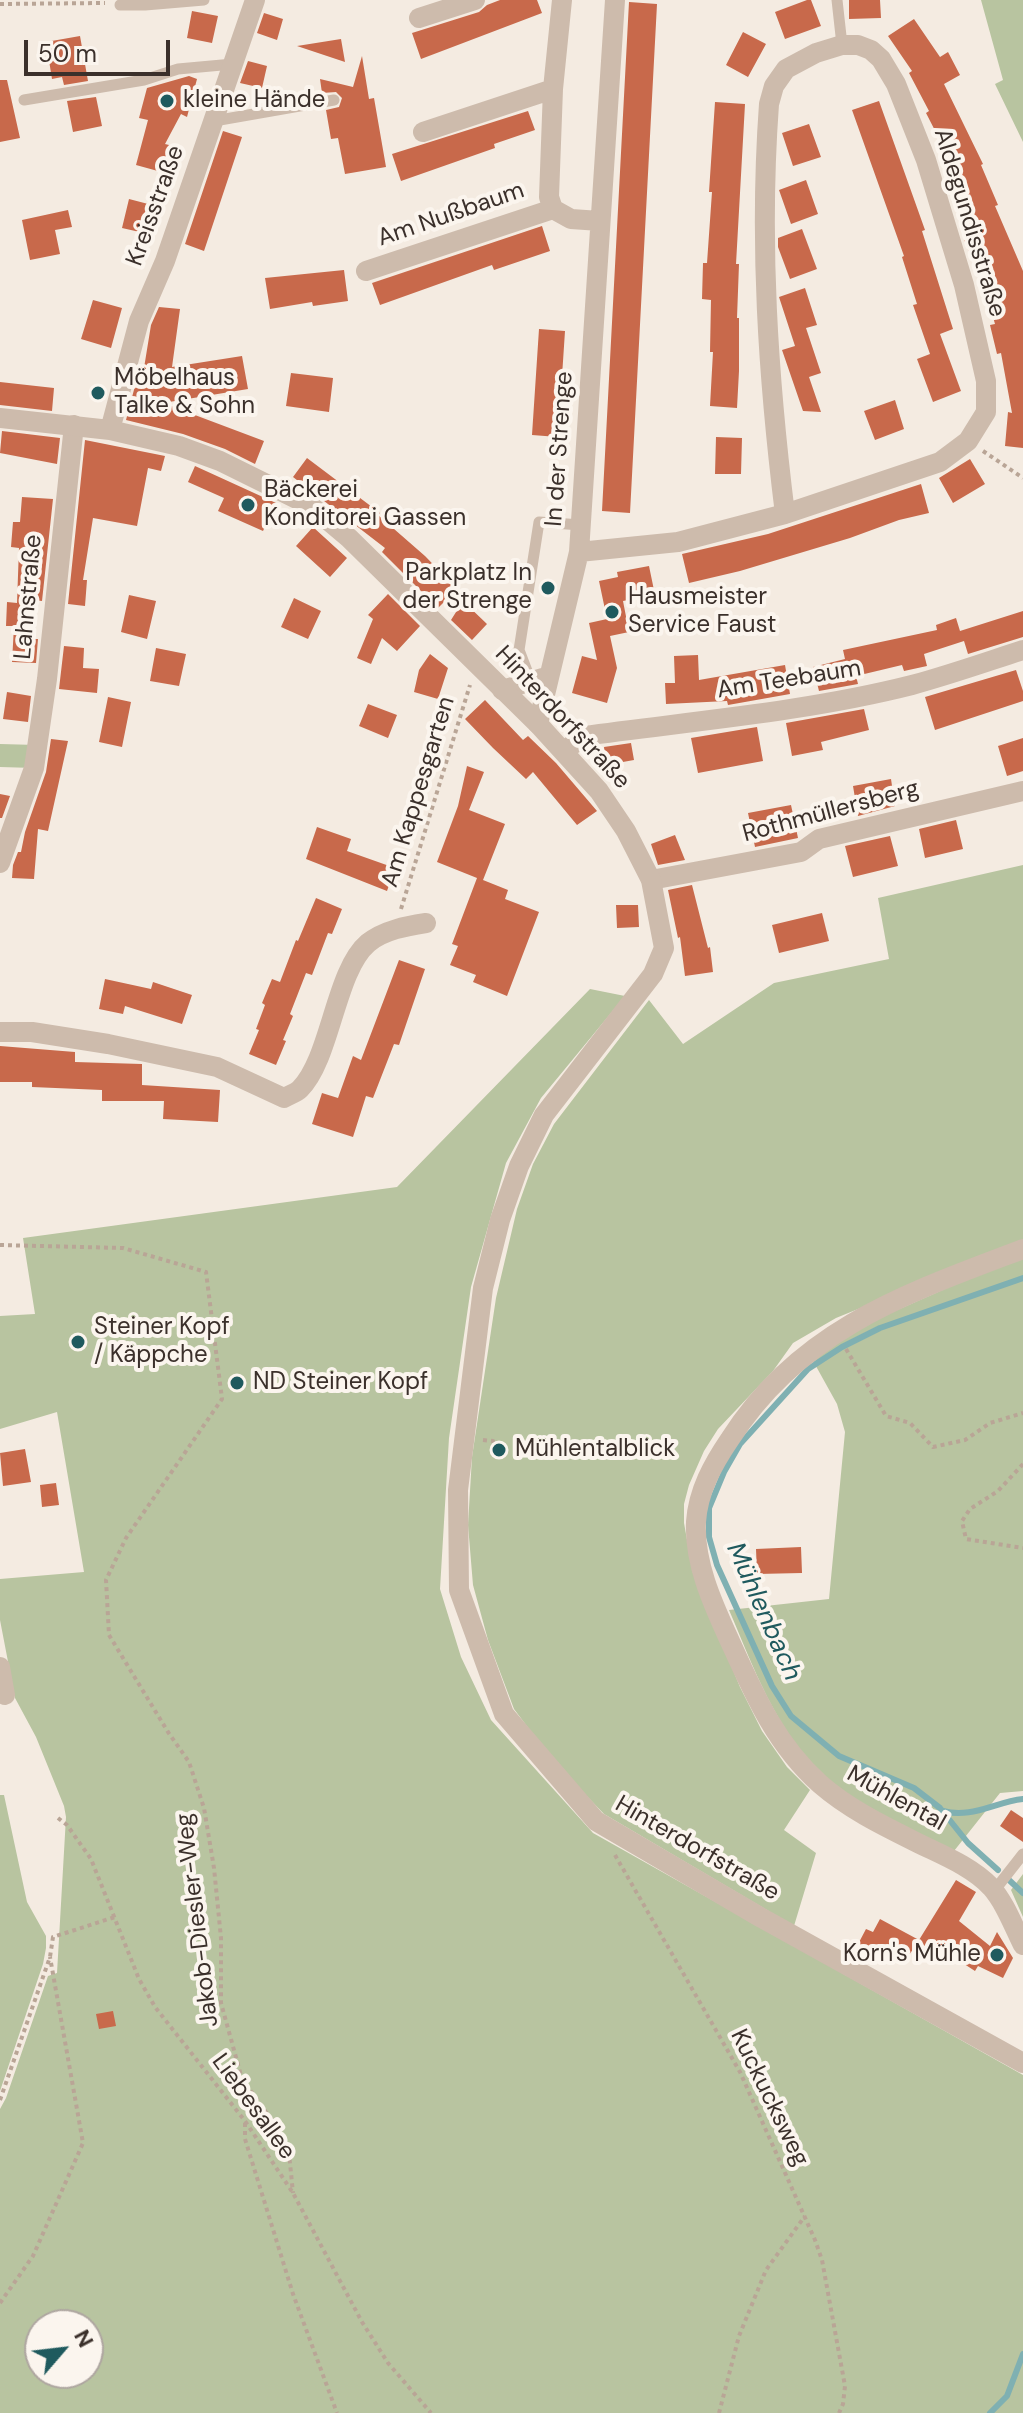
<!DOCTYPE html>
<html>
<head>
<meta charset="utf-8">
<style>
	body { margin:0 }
	#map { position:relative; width:1023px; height:2413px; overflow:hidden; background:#f4ebe1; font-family:"DM Sans",sans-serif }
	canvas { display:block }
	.north { position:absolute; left:24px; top:2309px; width:80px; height:80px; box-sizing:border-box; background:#fbf5ee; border:2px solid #aea6a0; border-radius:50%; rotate:62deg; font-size:22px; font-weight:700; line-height:32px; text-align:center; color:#3b302b }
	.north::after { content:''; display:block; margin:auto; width:28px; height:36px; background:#1f5a5e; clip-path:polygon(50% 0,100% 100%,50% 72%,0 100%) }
	.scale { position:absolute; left:24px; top:40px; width:146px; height:36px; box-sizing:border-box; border:4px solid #3b302b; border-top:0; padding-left:10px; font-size:24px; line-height:28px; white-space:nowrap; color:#3b302b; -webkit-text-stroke:6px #fbf5ee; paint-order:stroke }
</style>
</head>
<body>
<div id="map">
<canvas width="1023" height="2413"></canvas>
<div class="north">N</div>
<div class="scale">50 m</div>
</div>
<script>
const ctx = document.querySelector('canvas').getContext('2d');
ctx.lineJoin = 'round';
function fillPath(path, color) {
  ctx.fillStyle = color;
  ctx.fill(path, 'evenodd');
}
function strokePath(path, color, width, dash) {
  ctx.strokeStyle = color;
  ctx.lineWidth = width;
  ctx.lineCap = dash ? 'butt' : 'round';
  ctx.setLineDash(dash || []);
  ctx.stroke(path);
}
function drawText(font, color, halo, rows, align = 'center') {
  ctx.font = font + ' "DM Sans",sans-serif';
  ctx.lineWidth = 8;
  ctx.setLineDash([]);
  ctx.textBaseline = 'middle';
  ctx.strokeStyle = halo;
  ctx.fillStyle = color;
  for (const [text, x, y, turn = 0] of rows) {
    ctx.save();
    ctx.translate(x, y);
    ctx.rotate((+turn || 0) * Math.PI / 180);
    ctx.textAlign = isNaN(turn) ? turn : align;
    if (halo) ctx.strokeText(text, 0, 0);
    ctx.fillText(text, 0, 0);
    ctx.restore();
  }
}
fillPath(new Path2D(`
	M981,0H1023V142L995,84L1003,80Z
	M0,744L37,745L34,768L0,767Z
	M1023,865V1242L836,1318L793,1343L773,1371L718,1429L704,1451L689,1485L684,1504V1523L693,1573L740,1687L762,1731L787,1767L810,1790L784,1830L816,1853L794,1926L604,1814L553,1761L514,1709L488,1640L473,1585L468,1525L472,1457L496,1298L517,1209L533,1164L554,1124L649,1000L683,1044L774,983L889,959L878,898Z
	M590,989L625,996L541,1098L506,1163L471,1287L449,1438L440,1589L461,1657L491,1720L593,1833L1023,2075V2413H0V2109L6,2098L48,1976L57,1973L66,1817L64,1806L36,1737L15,1698L0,1620V1579L84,1572L57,1412L0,1429V1316L35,1314L23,1238L397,1187ZM40,2325H88V2373H40Z
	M1023,1258V1791L1000,1793L954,1851C909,1828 859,1808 822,1774C776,1731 753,1666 729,1610L829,1599L845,1432L837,1404L812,1359L870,1322L972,1277Z
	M0,1795H4L27,1902L46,1936V1948L43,1964L0,2091Z
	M1023,1874V1917L1011,1890Z`), '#b8c4a0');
strokePath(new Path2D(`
	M943,1811C971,1819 995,1802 1023,1799
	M998,1870L968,1843L940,1808L914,1788L839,1756L791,1716L772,1686L717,1565L709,1537V1508L724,1472L740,1444L808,1369L842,1347L880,1328L1023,1278
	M1009,1880L1023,1893
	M990,2413L1007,2396L1023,2354`), '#7fb0b2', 6);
fillPath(new Path2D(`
	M500,0H537L542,13L421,59L412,33L479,12L487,5Z
	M807,0H811L821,26L785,39L775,12Z
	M849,0H880L881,18L849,19Z
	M629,2L657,4L630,513L602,511Z
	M192,11L218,16L212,43L187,38Z
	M264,13L283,19L277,40L257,33Z
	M914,19L940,57L948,52L960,75L944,84L983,164L981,165L998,205L995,206L1023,271V448L1005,446L1008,412L1012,413L1001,353L997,354L990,325L995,324L979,268L976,269L964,240L972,236L955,198L961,195L943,154L946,152L926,113L929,111L909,73L912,71L888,36Z
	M743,32L766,44L748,77L726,65Z
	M80,36L88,81L64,85L62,77L52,79L46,42Z
	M341,39L345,62L297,46Z
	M362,56L369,99L374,98L386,167L345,174L338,138L331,139L326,110L339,107L342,98L336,92L322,93L320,79L353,87Z
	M248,61L267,66L262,88L240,83Z
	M189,76L197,79L187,117L181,114L165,144L173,146L165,173L136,165L148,120L139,118L147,88Z
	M0,80H7L20,138L0,142Z
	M96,97L102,126L73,132L67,101Z
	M879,101L925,230L922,231L953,329L940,334L961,391L933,402L917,359L930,354L913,305L917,304L902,257L904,256L852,110Z
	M715,102L745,104L736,264H739L737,318H739V371L737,408L710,406L713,352H710L711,300L702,299L703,263H707L712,192H709Z
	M528,111L535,130L494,144L495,148L401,181L392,154Z
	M809,124L821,157L793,166L782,133Z
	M223,131L242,137L204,251L185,244Z
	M806,180L818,214L791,224L779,190Z
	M129,199L152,205L144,233L122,228Z
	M68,210L72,227L55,230L60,254L30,260L22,220Z
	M542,226L550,251L494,270L492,265L380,305L372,283Z
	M802,229L817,269L790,279L778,247V238Z
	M344,270L348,301L313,306L312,302L270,309L265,278Z
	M805,288L817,325L806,328L821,373L809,377L821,412L803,411L782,350L795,346L779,297Z
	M93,300L122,308L111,348L81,339Z
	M159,307L180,309L172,367L242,356L248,389L163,403L264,441L255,464L225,449L183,434L126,420L140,367L144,368L151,325Z
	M539,329L565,331L558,437L532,435Z
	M291,373L333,378L329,412L286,406Z
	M0,382L54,388L52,411L0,405Z
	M895,400L904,429L875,440L864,411Z
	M2,431L60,438L57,464L0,453Z
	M716,437L742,438L741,474H715Z
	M85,440L165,456L161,471L148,468L137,526L93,518L83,580H87L85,606L68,604Z
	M307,458L380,513L378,515L425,556L457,589L438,608L382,552L385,548L293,477Z
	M970,459L985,484L953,503L939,478Z
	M195,466L276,503L263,531L218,511L224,498L188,482Z
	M921,484L929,513L899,520L850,538L740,571L689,583L682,554L768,534Z
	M22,497L53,499L42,601L33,600L32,639H38L36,663L12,662L14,626H6L7,602L17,603L19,548L11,547L13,522H20Z
	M313,527L347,558L330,577L296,546Z
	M649,566L655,595L623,601L629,632L610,636L617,668L607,703L572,693L582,656L597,660L589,623L607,619L599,581L618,577L617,572Z
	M388,594L420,626L397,651L382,638L371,664L357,658L373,619L368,615Z
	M129,595L156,601L147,639L121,632Z
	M294,598L321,611L308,639L281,627Z
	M463,601L487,624L472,640L451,620Z
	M1023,611V637L968,654L964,641L924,654L927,666L904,671L902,665L856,676L858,684L819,691L813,667L845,659L843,650L937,630L936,625L956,618L960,631Z
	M64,646L84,648L83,668L99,669L97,693L59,689Z
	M156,648L186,654L179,686L150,681Z
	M430,654L448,668L438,699L414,692L419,670Z
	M698,655L699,680L785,665L790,694L728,705L727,701L666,704L665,683H675L674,656Z
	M1016,670L1023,691V701L935,730L925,697Z
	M7,692L31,696L28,722L3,719Z
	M108,697L131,702L122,747L99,742Z
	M485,700L523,740L528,736L556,763L597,811L577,825L533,772L526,779L493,748L465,719Z
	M368,704L397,715L388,738L359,726Z
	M864,709L869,730L821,742L823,750L792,756L786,723Z
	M757,727L763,761L698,773L691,738Z
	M1023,738V771L1007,776L998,746Z
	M51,739L68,741L48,831L38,829L34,879L12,878L13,865L18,852H21L25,832L46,772Z
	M631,743L634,760L606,765L604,747Z
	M467,766L484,772L469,810L505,824L483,880L508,890L505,899L539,912L507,996L473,982L476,975L450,965L458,946L452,944L477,878L437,862L458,806Z
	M891,779L895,806L858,816L853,786Z
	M0,794L10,796L2,818H0Z
	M791,805L798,838L755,847L748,813Z
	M956,820L963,849L925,858L919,829Z
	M317,827L351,839L347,851L395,868L387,891L306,859Z
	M675,835L685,860L658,865L651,844Z
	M890,836L898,866L853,877L845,846Z
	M692,885L708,948L710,947L713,972L685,976L680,937L678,938L668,890Z
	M316,898L342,909L332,934L328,933L312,975L306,973L290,1014L293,1016L283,1040L286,1041L276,1065L249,1054L259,1030L256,1029L265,1005L262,1003L272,979L280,982L296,940L298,941Z
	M616,905H638L639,927L617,928Z
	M822,913L829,941L779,953L772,925Z
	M399,960L425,969L399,1045L394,1044L373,1098L366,1096L353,1137L312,1124L322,1093L338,1098L353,1056L361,1060Z
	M105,979L151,989L153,982L192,995L182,1024L125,1006L123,1014L99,1009Z
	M0,1046L75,1052V1062L142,1064V1085L220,1090L218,1122L163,1119L164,1101H102V1090L32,1087V1082H0Z
	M25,1449L31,1482L3,1486L0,1453Z
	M56,1483L59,1505L42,1507L40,1485Z
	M801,1547L802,1573L757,1574L756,1549Z
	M1011,1810L1023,1818V1842L1000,1826Z
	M956,1880L976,1892L959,1921L990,1946L997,1932L1013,1958L1003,1978L978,1966L975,1971L941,1949L934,1960L914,1948L906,1959L856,1948L866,1929L873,1932L880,1919L919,1940Z
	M113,2011L116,2026L99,2029L96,2014Z`), '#c8694b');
strokePath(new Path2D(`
	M0,4L105,3
	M983,451L1023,478
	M401,909L470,685
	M0,1245L123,1248L206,1272L222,1399L126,1538L106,1580L109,1635L168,1732L189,1762L204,1808L214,1868L221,1938V2003L242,2079L277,2127L289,2153L293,2193
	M846,1349L886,1416L910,1423L933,1447L965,1440L990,1423L1023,1413
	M483,1440L493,1441L492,1452
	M1023,1464L998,1491L970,1509L962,1521L966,1539L1023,1548
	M58,1818L67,1825L91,1859L139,1979L155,2007L245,2121L293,2193L362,2322L388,2363L431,2413
	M615,1855L740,2072L815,2240L822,2260L845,2386L843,2404L839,2413
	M0,2100L50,1957L53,1937L115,1917
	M245,2123V2139L293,2294L337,2413
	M0,2303L33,2256L83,2143L50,1957
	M719,2413L739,2336L766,2270L805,2216`), '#b9a596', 4, [4, 4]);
strokePath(new Path2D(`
	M837,0L842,45
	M120,5H145L204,0
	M24,100L144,80L178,69L233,64
	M214,121L334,100
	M532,684L519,650L539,522L581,525
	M994,1891L1023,1854`), '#cdbbac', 11);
strokePath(new Path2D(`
	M562,0L553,89L549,197L553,209L571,219L600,221
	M419,18L475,0
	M423,132L553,89
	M366,271L553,209
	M579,552L678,542L785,514L940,462L968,441L986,412V381L964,285L926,160L896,84L881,59L871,50L858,45H842L816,53L786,69L774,86L769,104C759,241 768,377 785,514
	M502,690L549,676
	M538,724L579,552L615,0
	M564,751L584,736C693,721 805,712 912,685C949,675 986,662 1023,650
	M0,863L34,768L47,679L74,425
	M651,880L801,852L819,839L1023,791
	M0,1032H32L108,1044L217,1067L284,1098C289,1095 296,1093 300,1089C331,1058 335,971 368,943C384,930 407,926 426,923
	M0,1667L5,1695`), '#cdbbac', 20);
strokePath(new Path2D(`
	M0,418L110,430L179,446L220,461L311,506L349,538L538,724L599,791L626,831L651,880L664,948L653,974L544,1115L519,1166L500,1220L483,1288L458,1490L459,1590L504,1714L596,1821L760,1917L1023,2063
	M110,430L139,321L165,261L255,0
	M1023,1249C907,1293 800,1329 730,1439C713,1464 698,1491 696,1522C694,1562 712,1602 728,1637C753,1692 775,1744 820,1784C851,1811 888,1828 924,1846C947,1857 973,1868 991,1887C1005,1903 1013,1925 1023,1945`), '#cdbbac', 20);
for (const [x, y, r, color] of [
	[167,101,8,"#1f5a5e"],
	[98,393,8,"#1f5a5e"],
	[248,505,8,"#1f5a5e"],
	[548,588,8,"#1f5a5e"],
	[612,612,8,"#1f5a5e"],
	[78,1342,8,"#1f5a5e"],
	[237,1383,8,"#1f5a5e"],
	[499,1450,8,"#1f5a5e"],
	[997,1955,8,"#1f5a5e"]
]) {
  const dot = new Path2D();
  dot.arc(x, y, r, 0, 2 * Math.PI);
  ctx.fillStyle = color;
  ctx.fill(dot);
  strokePath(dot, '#fbf5ee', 3);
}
drawText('24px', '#3b302b', '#fbf5ee', [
	["kleine Hände",183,101],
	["Möbelhaus",114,379],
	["Talke & Sohn",114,407],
	["Bäckerei",264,491],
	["Konditorei Gassen",264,519],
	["Parkplatz In",532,574,"right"],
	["der Strenge",532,602,"right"],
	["Hausmeister",628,598],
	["Service Faust",628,626],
	["Steiner Kopf",94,1328],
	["/ Käppche",94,1356],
	["ND Steiner Kopf",253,1383],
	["Mühlentalblick",515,1450],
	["Korn's Mühle",981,1955,"right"]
], 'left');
drawText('24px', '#3b302b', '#fbf5ee', [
	["Kreisstraße",156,206,-70],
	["Am Nußbaum",451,215,-19],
	["Aldegundisstraße",969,223,73],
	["In der Strenge",560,449,-86],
	["Lahnstraße",29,597,-85],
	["Am Teebaum",789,680,-9],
	["Hinterdorfstraße",562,718,47],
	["Am Kappesgarten",419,792,-73],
	["Rothmüllersberg",831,812,-15],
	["Mühlental",896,1799,29],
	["Hinterdorfstraße",697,1849,30],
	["Jakob-Diesler-Weg",198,1920,-97],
	["Kuckucksweg",769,2098,64],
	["Liebesallee",253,2107,54]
]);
drawText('italic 26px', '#1f5a5e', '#fbf5ee', [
	["Mühlenbach",763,1612,66]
]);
</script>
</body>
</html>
